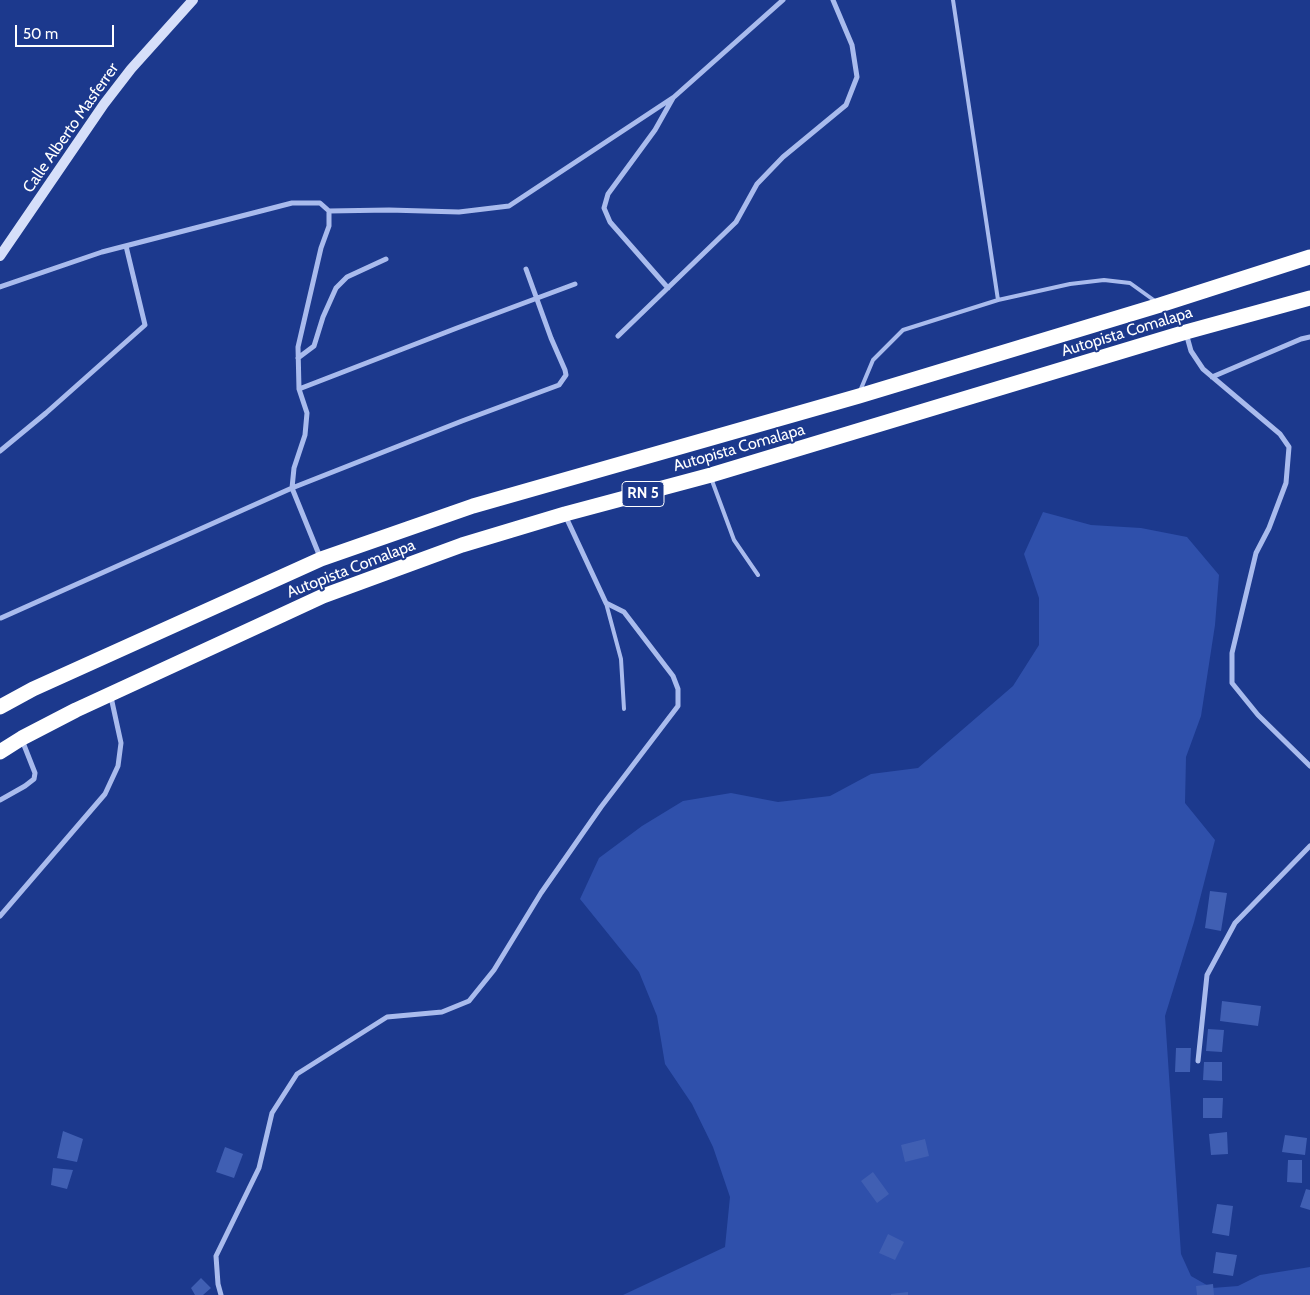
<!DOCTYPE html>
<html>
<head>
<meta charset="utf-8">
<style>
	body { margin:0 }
	#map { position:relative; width:1310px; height:1295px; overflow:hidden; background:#1c398d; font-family:Cabin,sans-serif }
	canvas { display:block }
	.scale { position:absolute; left:15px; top:25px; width:99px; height:22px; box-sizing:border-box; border:2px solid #fff; border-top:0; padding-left:6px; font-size:15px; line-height:18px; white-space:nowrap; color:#fff; -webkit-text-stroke:4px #1c398d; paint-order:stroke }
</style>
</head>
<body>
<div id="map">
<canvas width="1310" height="1295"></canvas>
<div class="scale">50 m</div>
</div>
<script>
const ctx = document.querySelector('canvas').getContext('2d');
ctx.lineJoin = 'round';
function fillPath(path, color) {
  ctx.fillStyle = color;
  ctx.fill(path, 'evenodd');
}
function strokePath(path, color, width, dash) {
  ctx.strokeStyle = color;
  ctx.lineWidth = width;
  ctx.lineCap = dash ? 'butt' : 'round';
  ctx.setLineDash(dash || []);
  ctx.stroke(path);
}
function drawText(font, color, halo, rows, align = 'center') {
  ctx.font = font + ' Cabin,sans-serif';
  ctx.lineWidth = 4;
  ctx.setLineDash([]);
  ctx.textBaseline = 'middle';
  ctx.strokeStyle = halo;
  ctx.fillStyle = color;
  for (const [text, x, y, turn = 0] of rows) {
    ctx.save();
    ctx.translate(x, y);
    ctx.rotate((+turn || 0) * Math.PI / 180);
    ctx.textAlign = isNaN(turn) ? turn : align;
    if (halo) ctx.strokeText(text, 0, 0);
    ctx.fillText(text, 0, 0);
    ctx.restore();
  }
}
fillPath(new Path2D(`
	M1043,512L1091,525L1141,528L1187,537L1219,575L1215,625L1201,716L1186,757L1185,803L1215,840L1194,922L1165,1016L1181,1254L1191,1276L1212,1288L1238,1286L1260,1275L1310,1267V1295H623L725,1247L730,1197L713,1147L692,1104L665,1064L657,1016L639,972L580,899L599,858L642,826L683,801L731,793L778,802L830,796L871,774L918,768L1013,686L1039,645V598L1024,554Z`), '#2f50ab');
fillPath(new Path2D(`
	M1210,891L1227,893L1221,931L1205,928Z
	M1222,1001L1261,1006L1258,1026L1220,1021Z
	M1208,1029L1224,1030L1222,1052L1206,1051Z
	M1176,1048H1191L1190,1072H1175Z
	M1204,1062H1222V1081L1203,1080Z
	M1203,1098H1223L1222,1118H1203Z
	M63,1131L83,1139L77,1162L57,1158Z
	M1227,1132L1228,1154L1211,1155L1209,1134Z
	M1285,1135L1307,1138L1305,1155L1282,1152Z
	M925,1139L929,1156L905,1162L901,1145Z
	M225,1147L243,1154L234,1178L216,1172Z
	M1288,1160H1302V1183L1287,1182Z
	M53,1168L73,1170L67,1189L51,1185Z
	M873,1172L889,1194L877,1203L861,1181Z
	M1306,1189L1310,1190V1210L1300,1207Z
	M1217,1204L1233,1206L1229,1236L1212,1233Z
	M888,1234L904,1242L895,1260L879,1253Z
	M1216,1252L1237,1255L1233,1276L1213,1273Z
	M201,1278L211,1288L203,1295H195L191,1288Z
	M1213,1284L1214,1295H1197L1196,1286Z
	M908,1292V1295H891V1294Z`), '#405fb3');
strokePath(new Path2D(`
	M953,0L998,300
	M860,391L873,360L903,330L998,300L1070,284L1104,280L1130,283L1155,301
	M711,478L734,540L758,575
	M606,603L621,659L624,709`), '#a9bbed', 4);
strokePath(new Path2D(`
	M329,211L389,210L459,212L509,206L674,97L783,0
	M0,287L102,252L292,203H320L329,211V226L321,248L298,347L299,389L307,413L305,435L294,468L292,488L320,557
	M668,288L610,222L604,208L608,194L655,130L673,98
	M1186,333L1191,351L1203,369L1280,434L1289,447L1286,483L1269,528L1256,553L1232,653V683L1258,715L1310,766
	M618,336L736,222L757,184L783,157L846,105L857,77L852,45L833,0
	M298,358L314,346L323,317L336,288L347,277L386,259
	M1212,377L1301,339L1310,337
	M299,389L457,328L575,284
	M0,451L46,413L145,325L126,246
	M1,618L292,488L462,421L559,385L566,375L565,370L551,338L526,269
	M0,800L25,786L34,779L35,773L22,740
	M0,916L105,794L118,766L121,743L111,697
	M1198,1061L1207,975L1235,923L1310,846
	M221,1295L218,1284L216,1256L259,1168L272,1113L297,1074L387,1017L442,1012L469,1001L494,970L541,893L601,807L678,706V689L673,676L624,612L606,603L565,515`), '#a9bbed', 5);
strokePath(new Path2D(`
	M0,256L104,104L131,69L193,0`), '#d6dff9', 10);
strokePath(new Path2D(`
	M0,707L33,689L321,559L473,506L859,396L1160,305L1310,257
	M0,752L22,738L76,710L282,615L323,596L462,545L565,514L711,475L1186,332L1310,298`), '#fff', 15);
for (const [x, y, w] of [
	[643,494,42]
]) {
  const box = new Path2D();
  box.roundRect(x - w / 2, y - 12.5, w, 25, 4);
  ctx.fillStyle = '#1c398d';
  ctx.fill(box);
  strokePath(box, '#fff', 1);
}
drawText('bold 15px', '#fff', null, [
	["RN 5",643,494]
]);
drawText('16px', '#fff', '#1c398d', [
	["Calle Alberto Masferrer",71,128,-55],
	["Autopista Comalapa",1127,332,-17],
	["Autopista Comalapa",739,448,-16],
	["Autopista Comalapa",351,569,-21]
]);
</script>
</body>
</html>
